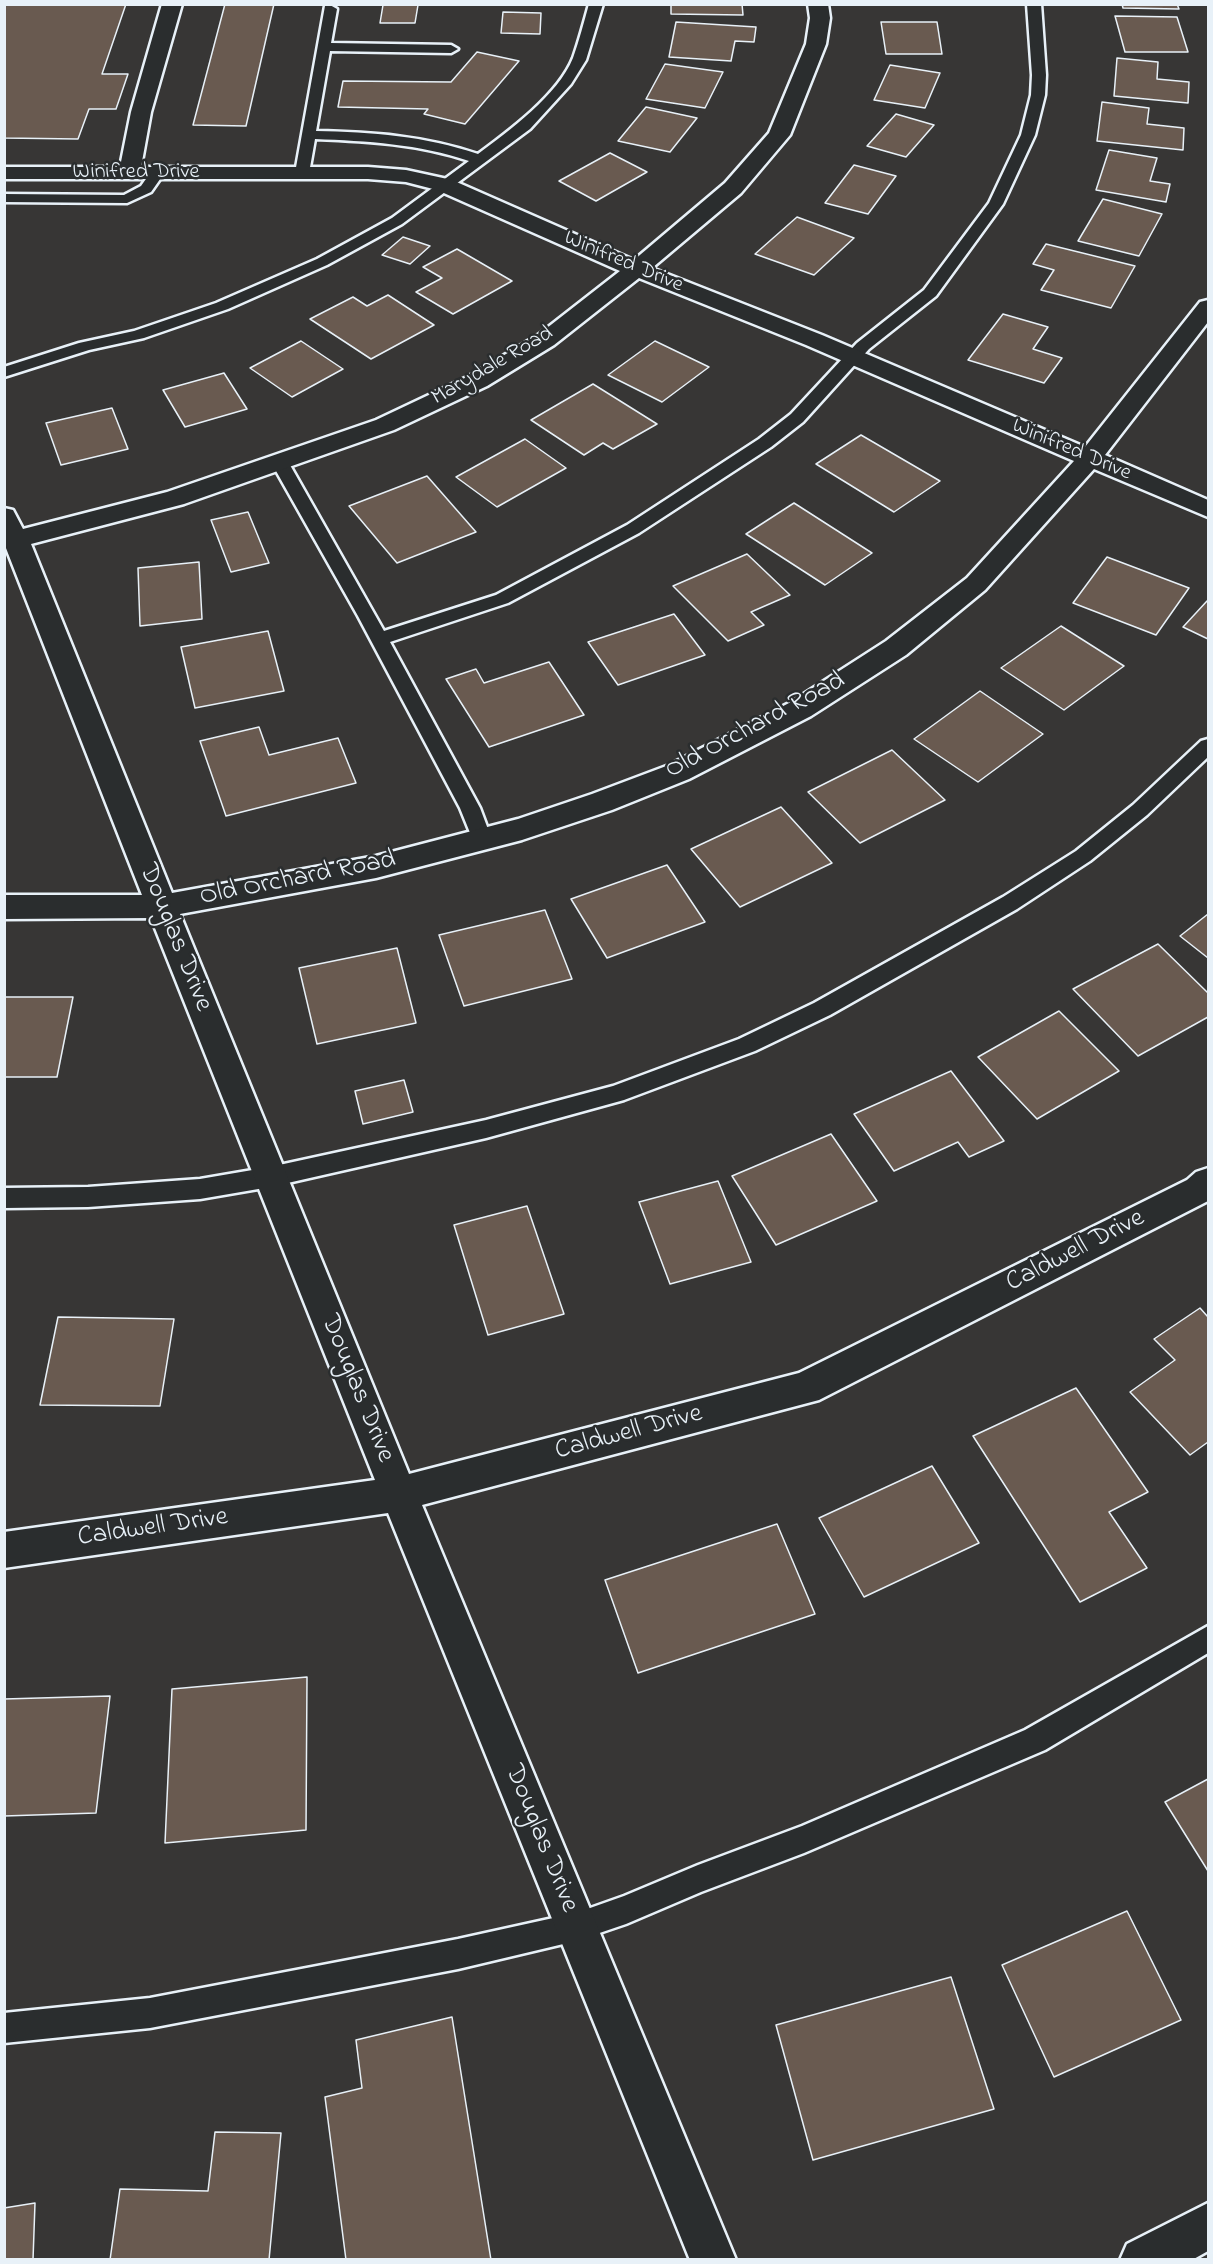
<!DOCTYPE html>
<html>
<head>
<meta charset="utf-8">
<style>
	body { margin:0 }
	#map { position:relative; width:1213px; height:2264px; overflow:hidden; background:#373635; font-family:"Indie Flower",sans-serif }
	canvas { display:block }
	.frame { position:absolute; inset:0; border:6px solid #e8f1f8; pointer-events:none }
</style>
</head>
<body>
<div id="map">
<canvas width="1213" height="2264"></canvas>
<div class="frame"></div>
</div>
<script>
const ctx = document.querySelector('canvas').getContext('2d');
ctx.lineJoin = 'round';
function fillPath(path, color) {
  ctx.fillStyle = color;
  ctx.fill(path, 'evenodd');
}
function strokePath(path, color, width, dash) {
  ctx.strokeStyle = color;
  ctx.lineWidth = width;
  ctx.lineCap = dash ? 'butt' : 'round';
  ctx.setLineDash(dash || []);
  ctx.stroke(path);
}
function drawText(font, color, halo, rows, align = 'center') {
  ctx.font = font + ' "Indie Flower",sans-serif';
  ctx.lineWidth = 5;
  ctx.setLineDash([]);
  ctx.textBaseline = 'middle';
  ctx.strokeStyle = halo;
  ctx.fillStyle = color;
  for (const [text, x, y, turn = 0] of rows) {
    ctx.save();
    ctx.translate(x, y);
    ctx.rotate((+turn || 0) * Math.PI / 180);
    ctx.textAlign = isNaN(turn) ? turn : align;
    if (halo) ctx.strokeText(text, 0, 0);
    ctx.fillText(text, 0, 0);
    ctx.restore();
  }
}
const building = new Path2D(`
	M4,4H126L102,74H128L116,109H89L78,139L4,138Z
	M225,4H274L246,126L193,125Z
	M671,4H742L743,15L671,14Z
	M1122,4H1177L1179,9L1123,8Z
	M383,5H418L415,23H380Z
	M503,12L541,13L540,34L501,33Z
	M1115,16L1177,17L1188,52H1125Z
	M676,22L756,27L754,42L735,41L731,61L669,57Z
	M881,22H937L942,54H886Z
	M477,52L519,61L465,124L424,114L428,109L338,107L343,81L451,82Z
	M1117,58L1158,62L1157,79L1189,82L1188,103L1114,96Z
	M665,64L723,72L705,108L646,99Z
	M890,65L940,73L925,108L874,100Z
	M1102,102L1149,108L1147,124L1184,128L1183,150L1097,141Z
	M646,107L697,118L670,152L618,141Z
	M896,114L934,125L906,157L867,146Z
	M1109,150L1157,158L1150,181L1170,184L1166,202L1096,190Z
	M610,153L647,172L596,201L559,181Z
	M854,165L896,176L868,214L825,203Z
	M1103,199L1162,214L1139,256L1078,241Z
	M797,217L854,238L814,275L755,254Z
	M403,237L430,246L410,264L382,255Z
	M1046,244L1135,266L1111,308L1041,290L1054,270L1033,264Z
	M457,249L512,281L453,314L416,292L442,278L423,267Z
	M388,295L434,325L371,359L310,319L353,297L367,306Z
	M1003,314L1048,327L1033,349L1062,358L1044,383L968,360Z
	M301,341L343,369L292,397L250,368Z
	M655,341L709,367L662,402L608,375Z
	M224,373L247,409L185,427L163,390Z
	M593,384L657,424L613,449L603,443L584,455L531,420Z
	M112,408L128,449L61,465L46,423Z
	M861,435L940,481L894,512L816,464Z
	M525,439L566,468L497,507L456,477Z
	M427,476L476,532L397,563L349,506Z
	M794,503L872,553L825,585L746,534Z
	M248,512L269,563L231,572L211,520Z
	M747,554L790,595L751,612L764,625L728,641L673,586Z
	M1107,557L1189,588L1156,635L1073,603Z
	M199,562L202,619L140,626L138,568Z
	M1207,601L1208,602V639L1183,627Z
	M674,614L705,655L618,685L588,642Z
	M1061,626L1124,666L1064,710L1001,668Z
	M268,631L284,691L195,708L181,647Z
	M549,662L584,715L489,747L446,679L476,669L484,683Z
	M980,691L1043,734L978,782L914,739Z
	M259,727L269,755L338,738L356,783L226,816L200,741Z
	M892,750L945,800L860,843L808,792Z
	M781,807L832,863L740,907L691,849Z
	M667,865L705,922L607,958L571,899Z
	M545,910L572,979L464,1006L439,935Z
	M1208,914V958L1180,936Z
	M1158,944L1208,993V1017L1138,1056L1073,989Z
	M397,948L416,1023L317,1044L299,968Z
	M4,997H73L57,1077H4Z
	M1059,1011L1119,1071L1037,1119L978,1057Z
	M951,1071L1004,1141L969,1157L958,1142L894,1171L854,1114Z
	M404,1080L413,1112L363,1124L355,1091Z
	M831,1134L877,1201L776,1245L732,1176Z
	M718,1181L751,1262L670,1284L639,1202Z
	M527,1206L564,1314L488,1335L454,1225Z
	M1200,1308L1208,1317V1442L1190,1455L1130,1392L1175,1360L1154,1339Z
	M58,1317L174,1319L160,1406L40,1405Z
	M1076,1388L1148,1492L1109,1512L1147,1568L1080,1602L973,1436Z
	M932,1466L979,1543L864,1597L819,1518Z
	M777,1524L815,1614L638,1673L605,1580Z
	M307,1677L306,1830L165,1843L172,1689Z
	M110,1696L96,1813L4,1816V1699Z
	M1208,1779V1871L1165,1802Z
	M1127,1911L1181,2020L1054,2077L1002,1965Z
	M951,1977L994,2109L813,2160L776,2025Z
	M452,2017L491,2260H346L325,2097L362,2088L356,2040Z
	M215,2132L281,2133L269,2260H110L120,2189L208,2191Z
	M35,2203L33,2260H4V2208Z`);
fillPath(building, '#695a50');
strokePath(building, '#e8f1f8', 1.5);
const service = new Path2D(`
	M589,4H603L586,60L571,84L530,129L402,224L327,265L228,309L144,338L89,350L4,377V367L79,343L134,331L216,303L317,259L392,218L469,161C419,144 367,141 315,139L309,173L307,176H297L295,173L325,6L330,5L337,9L331,43L451,45L458,49L451,53L330,51L316,131C372,132 425,136 478,154C509,131 558,95 573,58C579,41 584,22 589,4Z
	M1027,4H1041L1046,75L1045,95L1035,135L1003,204L936,296L869,349L803,422L771,447L639,533L508,603L390,642L480,808L492,840L489,845L482,847L475,845L460,808L358,616L271,462L274,458H286L384,631L496,595L627,525L759,439L791,414L857,343L924,290L989,203L1021,135L1031,95L1032,75Z
	M158,168L165,172L151,192L127,203L4,202V194L124,195L141,186L153,169Z
	M1208,739V757L1147,815L1090,861L1017,909L830,1015L755,1051L624,1100L486,1138L270,1187L200,1199L88,1207L4,1208V1188L88,1187L200,1179L270,1167L486,1120L613,1086L739,1039L814,1003L1003,897L1076,851L1133,805L1201,741Z
	M1208,1626V1653L1045,1750L804,1853L701,1892L626,1924L576,1941L458,1969L150,2028L4,2043V2013L150,1998L458,1939L576,1913L624,1896L698,1865L802,1826L1025,1730Z`);
const minor = new Path2D(`
	M162,4H182L151,112L141,167H368L406,170L452,180L634,260L725,183L769,133L806,44L810,18L808,4H828L830,18L826,44L790,135L741,193L652,268L822,335L1085,447L1200,302L1208,300V322L1105,455L1208,500V517L1094,469L985,590L906,655L811,716L689,779L612,810L522,840L376,878L180,914L409,1474L799,1373L1187,1180L1196,1172L1208,1168V1201L819,1400L422,1505L736,2260H690L388,1513L4,1568V1532L375,1480L151,918L4,919V895H142L4,543V508L13,510L23,529L167,492L376,420L469,376L538,335L620,271L437,190L406,182L368,179H4V167H120L131,112ZM639,278L806,345L1074,461L967,578L886,641L791,702L669,765L592,794L518,819L376,856L172,893L31,544L184,504L394,430L487,386L554,345Z
	M1208,2203V2251L1192,2260H1120L1127,2244Z`);
strokePath(service, '#e8f1f8', 5);
strokePath(minor, '#e8f1f8', 5);
fillPath(service, '#2a2d2e');
fillPath(minor, '#2a2d2e');
drawText('22px', '#e8f1f8', '#2a2d2e', [
	["Winifred Drive",136,173],
	["Winifred Drive",623,263,23],
	["Marydale Road",493,367,-30],
	["Winifred Drive",1071,451,23]
]);
drawText('27px', '#e8f1f8', '#2a2d2e', [
	["Old Orchard Road",756,727,-28],
	["Old Orchard Road",298,880,-11],
	["Douglas Drive",174,938,68],
	["Caldwell Drive",1076,1252,-27],
	["Douglas Drive",356,1389,68],
	["Caldwell Drive",629,1434,-15],
	["Caldwell Drive",153,1529,-8],
	["Douglas Drive",540,1839,68]
]);
</script>
</body>
</html>
